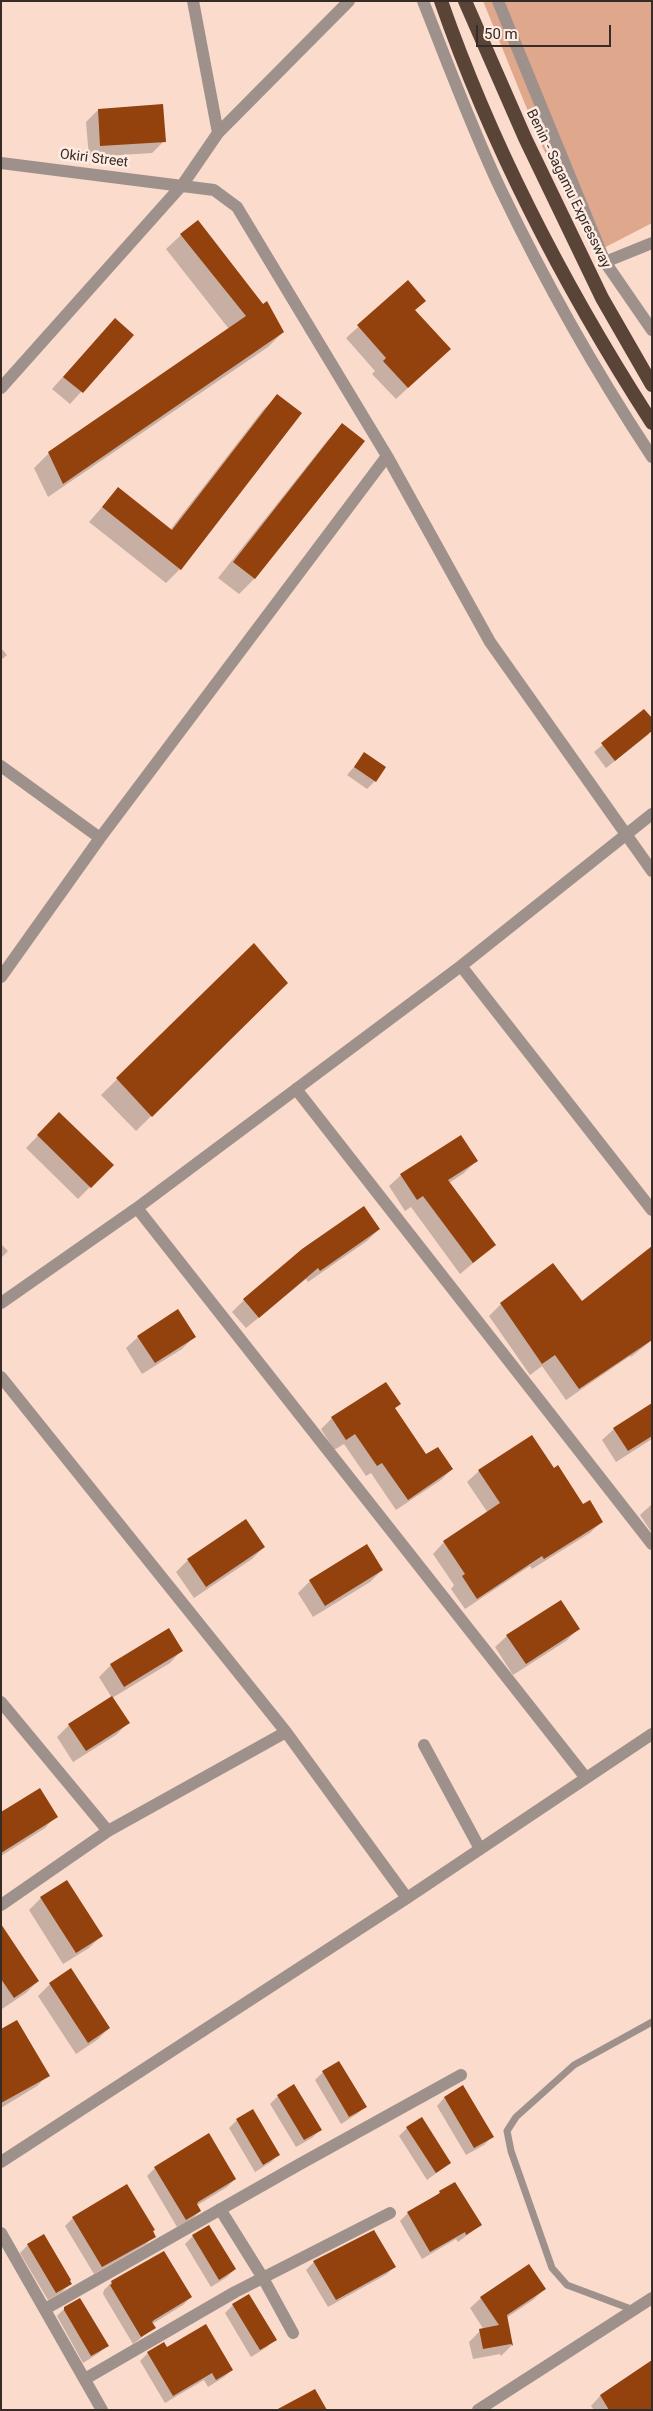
<!DOCTYPE html>
<html>
<head>
<meta charset="utf-8">
<style>
	body { margin:0 }
	#map { position:relative; width:653px; height:2411px; overflow:hidden; background:#fadbcc; font-family:Roboto,sans-serif }
	canvas { display:block }
	.frame { position:absolute; inset:0; border:2px solid #372b26; pointer-events:none }
	.scale { position:absolute; left:476px; top:25px; width:135px; height:22px; box-sizing:border-box; border:2px solid #372b26; border-top:0; padding-left:6px; font-size:15px; line-height:18px; white-space:nowrap; color:#372b26; -webkit-text-stroke:4px #feebe2; paint-order:stroke }
</style>
</head>
<body>
<div id="map">
<canvas width="653" height="2411"></canvas>
<div class="frame"></div>
<div class="scale">50 m</div>
</div>
<script>
const ctx = document.querySelector('canvas').getContext('2d');
ctx.lineJoin = 'round';
function fillPath(path, color) {
  ctx.fillStyle = color;
  ctx.fill(path, 'evenodd');
}
function strokePath(path, color, width, dash) {
  ctx.strokeStyle = color;
  ctx.lineWidth = width;
  ctx.lineCap = dash ? 'butt' : 'round';
  ctx.setLineDash(dash || []);
  ctx.stroke(path);
}
function drawText(font, color, halo, rows, align = 'center') {
  ctx.font = font + ' Roboto,sans-serif';
  ctx.lineWidth = 5;
  ctx.setLineDash([]);
  ctx.textBaseline = 'middle';
  ctx.strokeStyle = halo;
  ctx.fillStyle = color;
  for (const [text, x, y, turn = 0] of rows) {
    ctx.save();
    ctx.translate(x, y);
    ctx.rotate((+turn || 0) * Math.PI / 180);
    ctx.textAlign = isNaN(turn) ? turn : align;
    if (halo) ctx.strokeText(text, 0, 0);
    ctx.fillText(text, 0, 0);
    ctx.restore();
  }
}
fillPath(new Path2D(`
	M483,1H652V223L596,252L543,148Z`), '#dfa78c');
fillPath(new Path2D(`
	M98,110L164,141L152,153L89,157L86,122Z
	M181,235L263,305L283,332L268,347L48,497L34,468L49,453L229,329L166,249Z
	M408,282L414,311L437,361L396,399L372,374L375,371L346,338Z
	M103,332L133,335L70,404L52,389Z
	M277,396L180,569L166,583L89,522L118,489L170,530L263,410Z
	M342,425L363,441L254,579L239,594L218,578L327,441Z
	M1,648L7,655L1,660Z
	M644,710L649,734L606,768L594,752Z
	M365,754L375,781L367,789L347,775Z
	M254,945L286,983L136,1131L101,1095Z
	M59,1114L112,1165L78,1199L26,1148Z
	M476,1161L464,1173L449,1183L495,1245L460,1274L411,1207L405,1211L389,1186L401,1175Z
	M379,1229L367,1241L308,1282L306,1279L246,1328L232,1312L244,1300Z
	M1,1244L8,1251L1,1258Z
	M582,1303L652,1340L631,1357L630,1356L566,1400L542,1366L530,1375L489,1316L501,1304Z
	M138,1337H194L182,1349L142,1374L126,1348Z
	M399,1404L394,1409L426,1456L452,1469L441,1480L396,1510L371,1473L366,1476L344,1444L334,1450L321,1429L332,1418Z
	M652,1404V1439L616,1462L602,1440L614,1429Z
	M553,1470L583,1506L602,1521L590,1533L532,1569L530,1566L465,1609L451,1589L454,1585L433,1554L444,1542L488,1513L467,1482L479,1471Z
	M652,1504V1533L640,1515Z
	M367,1546L382,1570L370,1582L313,1617L298,1593L310,1581Z
	M264,1547L252,1559L194,1598L176,1572L188,1560Z
	M578,1629L566,1641L513,1675L495,1647L507,1636Z
	M181,1651L170,1663L112,1698L128,1723L116,1735L73,1762L57,1737L69,1725L112,1698L99,1677L111,1665Z
	M1,1813L56,1816L45,1828L1,1856Z
	M41,1898L101,1936L89,1948L63,1964L29,1910Z
	M1,1927L38,1981L26,1993L2,2009Z
	M50,1984L109,2028L97,2040L76,2054L38,1996Z
	M1,2031L48,2075L37,2086L1,2108Z
	M323,2072L365,2107L357,2114L341,2124L315,2080Z
	M278,2096L320,2130L312,2138L296,2147L270,2104Z
	M444,2098L492,2137L484,2145L466,2155L437,2106Z
	M253,2111L279,2154L271,2162L255,2172L229,2128L237,2120Z
	M407,2128L450,2163L427,2180L399,2136Z
	M155,2168L235,2179L227,2187L196,2206L200,2211L192,2219L177,2227L147,2176Z
	M440,2192L481,2225L458,2242L456,2239L422,2259L400,2221L408,2213L434,2198Z
	M73,2218L151,2232L154,2236L146,2244L94,2274L65,2226Z
	M43,2236L70,2284L62,2292L48,2300L20,2253L28,2245Z
	M193,2236L235,2269L227,2277L211,2287L185,2244Z
	M314,2262L395,2266L387,2274L328,2307L306,2270Z
	M112,2282L191,2297L183,2305L152,2324L154,2328L133,2344L103,2294L104,2290Z
	M544,2289L533,2300L506,2318L512,2345L501,2356L500,2354L473,2359L469,2342L480,2331L484,2330L470,2308L481,2298Z
	M233,2305L275,2339L267,2347L251,2357L225,2313Z
	M65,2308L107,2345L99,2353L83,2363L57,2316Z
	M164,2344L166,2348L232,2370L224,2377L208,2387L204,2380L165,2403L140,2361L148,2353Z
	M652,2361V2410H594L591,2406L600,2396Z`), '#0003');
fillPath(new Path2D(`
	M163,104L166,142L100,146L98,109Z
	M198,220L263,304L267,301L284,332L63,484L48,452L246,316L180,234Z
	M408,280L426,301L415,310L451,349L408,388L383,361L386,358L357,325Z
	M115,318L134,335L83,393L63,377Z
	M277,394L302,413L181,570L102,507L118,487L172,530Z
	M342,423L365,441L255,579L233,562Z
	M644,709L652,718V731L615,761L601,743Z
	M364,752L386,767L376,782L354,767Z
	M254,943L288,983L152,1117L116,1078Z
	M59,1112L114,1165L91,1188L37,1135Z
	M461,1135L478,1161L448,1180L496,1245L473,1263L423,1196L417,1200L400,1174Z
	M364,1206L380,1229L320,1271L318,1268L259,1318L243,1299L302,1249Z
	M652,1246V1340L579,1389L555,1355L542,1364L500,1303L553,1263L582,1301Z
	M178,1309L196,1337L155,1363L137,1336Z
	M386,1382L401,1404L395,1408L426,1454L438,1447L453,1469L408,1500L382,1463L377,1466L355,1434L346,1440L331,1417Z
	M652,1403V1436L628,1451L613,1428Z
	M532,1435L554,1468L558,1465L583,1504L590,1500L603,1522L544,1559L542,1556L477,1599L462,1576L465,1574L443,1541L500,1503L478,1470Z
	M246,1519L265,1547L206,1587L187,1559Z
	M367,1544L383,1570L325,1606L309,1580Z
	M561,1600L580,1629L526,1664L506,1635Z
	M169,1628L183,1651L124,1687L110,1664Z
	M112,1696L130,1723L86,1751L68,1724Z
	M40,1788L58,1817L1,1853V1812Z
	M67,1880L103,1936L76,1953L40,1897Z
	M1,1924L39,1981L14,1998L1,1979Z
	M71,1968L110,2028L88,2043L49,1983Z
	M17,2020L50,2076L1,2103V2029Z
	M339,2061L367,2107L349,2117L322,2071Z
	M294,2084L322,2130L304,2140L277,2095Z
	M463,2085L494,2137L474,2148L444,2097Z
	M253,2109L280,2155L263,2165L236,2119Z
	M422,2117L451,2163L436,2173L406,2127Z
	M209,2133L236,2179L198,2202L197,2204L201,2211L186,2220L154,2167Z
	M455,2182L482,2225L466,2235L465,2232L430,2252L407,2212L440,2193L439,2191Z
	M127,2184L155,2230L153,2231L156,2237L102,2267L72,2217Z
	M209,2225L236,2269L219,2280L192,2235Z
	M374,2230L396,2267L336,2300L313,2261Z
	M44,2234L71,2280L70,2281L72,2284L56,2293L27,2244Z
	M164,2251L192,2297L154,2320L152,2322L156,2328L141,2337L110,2285L112,2284L111,2281Z
	M529,2264L546,2289L507,2315L513,2346L511,2344L483,2349L479,2329L499,2325L480,2297Z
	M249,2294L277,2340L260,2350L232,2304Z
	M80,2298L109,2346L91,2356L64,2310V2307Z
	M206,2324L233,2370L216,2380L212,2373L173,2396L147,2352L164,2342L167,2347Z
	M652,2360V2410H609L600,2395Z
	M315,2389L327,2410H276Z`), '#93410d');
strokePath(new Path2D(`
	M631,2309L567,2285L552,2268L511,2151L507,2131L516,2117L574,2065L652,2022`), '#9e918b', 7);
strokePath(new Path2D(`
	M193,1L218,133
	M423,1C448,64 472,129 501,190C545,282 596,372 652,457
	M498,1L605,262L652,330
	M1,163L214,190L237,207L387,456L490,642L652,871
	M605,262L652,243
	M1,388L183,184L218,133L349,1
	M1,766L100,838
	M461,966L652,1210
	M1,977L100,838L387,456
	M296,1089L652,1544
	M137,1208L586,1778
	M1,1303L137,1208L461,966L652,814
	M1,1377L286,1732L407,1898
	M1,1702L108,1831
	M424,1745L480,1849
	M1,1905L108,1831L286,1732
	M1,2162L407,1898L652,1734
	M220,2209L263,2278L293,2333
	M1,2233L102,2410
	M45,2309L300,2164L461,2075
	M85,2379L235,2292L390,2213
	M478,2410L652,2298`), '#9e918b', 12);
strokePath(new Path2D(`
	M441,1C493,150 567,291 652,423
	M465,1L525,138L602,298L652,385`), '#5a4438', 14);
drawText('14px', '#372b26', '#feebe2', [
	["Okiri Street",94,159,7],
	["Benin - Sagamu Expressway",568,189,64]
]);
</script>
</body>
</html>
